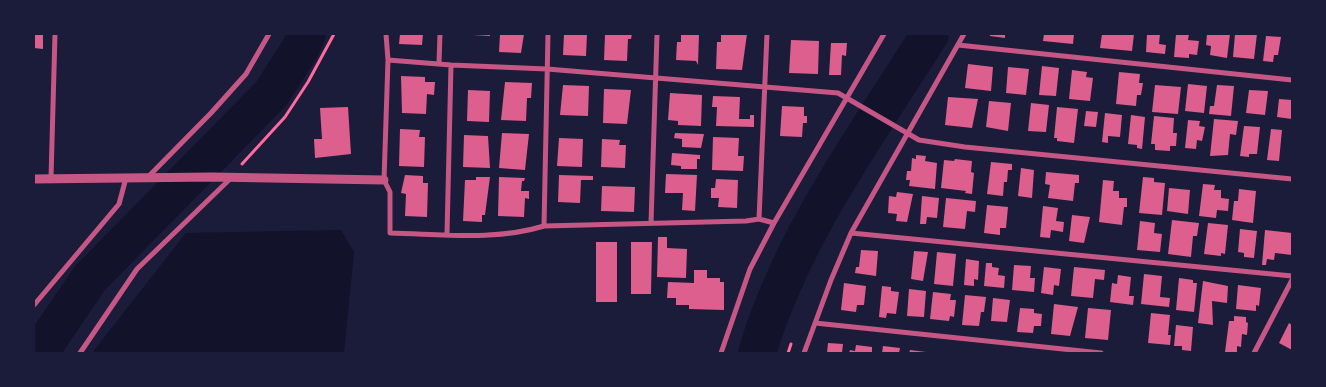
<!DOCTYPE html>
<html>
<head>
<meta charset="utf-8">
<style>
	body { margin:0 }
	#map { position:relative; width:1326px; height:387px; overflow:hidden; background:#1b1b3a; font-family:"Source Sans 3",sans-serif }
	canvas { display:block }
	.frame { position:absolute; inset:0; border:35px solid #1b1b3a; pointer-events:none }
</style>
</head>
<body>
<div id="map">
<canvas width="1326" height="387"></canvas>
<div class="frame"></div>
</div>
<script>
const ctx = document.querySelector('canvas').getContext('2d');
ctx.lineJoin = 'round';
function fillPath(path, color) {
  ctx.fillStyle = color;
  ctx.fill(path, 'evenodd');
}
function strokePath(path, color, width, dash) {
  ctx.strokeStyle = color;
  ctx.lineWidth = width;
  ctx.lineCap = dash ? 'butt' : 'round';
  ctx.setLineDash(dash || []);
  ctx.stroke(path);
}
fillPath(new Path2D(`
	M341,230L354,252L344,353H92L186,233Z`), '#12122b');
strokePath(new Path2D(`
	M185,166L201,164`), '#12122b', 6);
strokePath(new Path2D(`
	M39,353L90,278L271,94L300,49L307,34
	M757,353C792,236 866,136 930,34`), '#12122b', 38);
fillPath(new Path2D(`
	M34,34H43V49L34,48Z
	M400,34H423L422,45L399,44Z
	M473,34H490V36L473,35Z
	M500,34H524L521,53L499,52Z
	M564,34H587L586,56L563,55Z
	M605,34H632L631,39H628L627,61L604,60Z
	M681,34H699L698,65L696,61L676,60L677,42H681Z
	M721,34H747L742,70L716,69L717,42H721Z
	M990,34H1005V38L990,36Z
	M1044,34H1074L1073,44L1043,41Z
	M1102,34H1134L1132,51L1100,48Z
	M1147,34H1160L1159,44L1166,45L1165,54L1146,52Z
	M1176,34H1189L1188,40L1199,41L1197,55L1189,54V58L1174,57Z
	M1207,34H1230L1227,58L1210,55L1211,46L1206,45Z
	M1235,34H1257L1254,59L1233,57Z
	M1266,36L1281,37L1278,55H1274L1273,62L1263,61Z
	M791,40L819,41L818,74L789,73Z
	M831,43H847L846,56L842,55L841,75H829Z
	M968,64L993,67L991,91L965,88Z
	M1042,66L1059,68L1056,96L1039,95Z
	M1008,67L1029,69L1026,95L1006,93Z
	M1072,70L1087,72L1086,77L1093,78L1090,101L1069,99Z
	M1119,72L1140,74L1139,83H1143L1141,95H1137L1136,106L1116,104Z
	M401,76L425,77V82H435L434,95L427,94L426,114L402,113Z
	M505,82L532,83L531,98H527L526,121L501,120Z
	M1188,84L1207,86L1204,113L1185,111Z
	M563,85L589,86L588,116L560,115Z
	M1155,85L1181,87L1178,114L1152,112Z
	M1217,85L1234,86L1231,116L1209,114L1210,106H1214Z
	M604,89L631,90L627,124L603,123Z
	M468,90L490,91L489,122L467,121Z
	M1249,90L1268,91L1265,115L1246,113Z
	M670,93L702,95L701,126L678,125V121L668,120Z
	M713,96L740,97L739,119H750V115H754V127L716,126L717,107H712Z
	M948,97L978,99L972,128L945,125Z
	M1279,99L1292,100V119L1277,117Z
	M989,101L1011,103L1008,131L986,127Z
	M1031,103L1049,105L1046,132L1028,131Z
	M782,106L804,107V116H807V123H803L802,137L780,136Z
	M348,107L351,154L315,158L314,139H322L320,108Z
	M1057,107L1078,109L1074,143L1057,141V138H1054Z
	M1086,111L1098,112L1096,127L1084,126Z
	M1105,113L1122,115L1120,137L1108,136V143L1102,142Z
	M1131,115L1145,117L1142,149L1137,148V145L1128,144Z
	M1154,116L1174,118L1173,133H1177L1176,146H1170V151L1155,150V144H1151Z
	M1214,119L1238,121L1236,135L1230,134L1228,155L1210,156Z
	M1188,120L1200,121L1199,126L1205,127L1202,141L1197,140L1196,149L1185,148Z
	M1244,126L1260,127L1257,154H1249V157L1240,156Z
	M400,129L420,130L419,137H425L424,167L399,166Z
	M1271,129L1282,130L1279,161L1267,160Z
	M502,133L529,134L525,170L499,168Z
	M675,133L704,134L701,148L682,147V139L674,138Z
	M464,135L488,136L490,168L463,167Z
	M713,137L739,138L738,156H744L743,171L712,170Z
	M559,138L583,139L582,167L557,166Z
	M602,139L620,140L619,145H626L625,168L601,167Z
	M672,153L700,155V159H697V169H681V166L671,165Z
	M916,155L926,156L925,161L937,163L935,189L909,186L910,180H906L907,171H911L912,158L916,159Z
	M955,159L972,161L971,172L974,173L972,194L965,193L966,191L941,188L944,160L954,161Z
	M991,162L1012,164V170H1008L1007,182H1004L1003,196L987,194Z
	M1021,168L1034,170L1032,198L1018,196Z
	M1046,172L1079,175V183H1075L1073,201L1048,198L1050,185L1045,184Z
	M666,174L697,175L695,211L682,210L683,193H665Z
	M405,175L423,176V183H428L427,217L405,216L406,194L401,193Z
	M559,175L593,176V180H581L580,203L558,202Z
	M476,177H490L485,215H482V222L463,221L465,180H476Z
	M499,177L525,178L524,181H522L521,191H529V199L525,198L524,217L498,216Z
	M1143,177L1154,178V182L1165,183L1162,215L1139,213Z
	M716,179L738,180L737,208L718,207L719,198H711V188H715Z
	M1103,180L1114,181L1113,191H1119V198H1127V207H1124L1122,225L1099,222Z
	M1203,184L1215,185L1214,190H1221V198L1229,199L1228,211L1217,210L1216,218L1199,216Z
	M602,186L635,187L634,212L601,211Z
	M1169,188L1190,190L1188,214L1167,211Z
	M1239,189L1256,191L1253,223L1232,220L1234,201H1238Z
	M897,192L913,194L907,222L896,221L897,214L888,213L889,196L896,197Z
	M922,196L939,198L937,218L927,217L926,224H920Z
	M946,198L976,201L975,212L967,211L965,229L943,227Z
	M987,205L1008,207L1006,228H1000V235L984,233Z
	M1043,206L1058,208L1056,221L1064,222L1063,232L1051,230L1050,238L1040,237Z
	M1072,215L1090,217L1084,243L1069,241Z
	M1172,220L1199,223L1197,236H1193L1191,257L1168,254Z
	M1140,221L1155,223L1154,233L1162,234L1160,252L1137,250Z
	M1208,223L1228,225L1225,254L1221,253V256L1204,254Z
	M1240,229L1257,231L1254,258L1244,257V253L1238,252Z
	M1265,230L1292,233V255L1275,253L1274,260L1267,259L1266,265H1262Z
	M658,237H667V248L687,249L686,278L657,277Z
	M596,242H617V302H596Z
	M631,242H652L651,294H631Z
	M861,250L878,251L876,276L855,273L856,267H859Z
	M914,251L928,252L923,281L911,279Z
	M937,252L956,254L953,286L934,284Z
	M966,259L979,261L978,280L974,279V286L964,285Z
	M986,263H992V267L999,268L998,275L1005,276L1004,288L984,286Z
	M1014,265L1031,266L1030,278H1035L1034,292L1012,290Z
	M1044,267L1061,269L1059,286L1054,285L1053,295L1041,293Z
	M1074,267L1105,270L1104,280L1095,279L1093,298L1071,296Z
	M694,270H707V278H720V282H724V310L689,309V305H676V298H667L668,282L694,283Z
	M1144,274L1162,276L1160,297L1170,298L1169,307L1141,304Z
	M1118,275L1131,277L1129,296H1134L1133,305L1110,302L1112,283L1117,284Z
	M1179,278L1193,280V283H1197L1194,312L1176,310Z
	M1203,281L1228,286L1227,303L1212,301L1213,325L1198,323Z
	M844,283L866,286L864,305H857L856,312L841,310Z
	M1238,285L1261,288L1259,306L1256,305V311L1236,309Z
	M882,286L891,287V291L899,292L896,314L887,313L886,318L879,317Z
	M909,289L926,291L924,317L907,316Z
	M933,292L951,294L950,300H956L954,317L950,316L949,321L930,319Z
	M965,295L986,297L984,312H981L979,326L962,325Z
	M993,298L1010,300L1007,322L991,321Z
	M1054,304L1078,307L1070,336L1051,334Z
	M1020,308L1034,309V313L1042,314L1041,326H1034L1033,333L1017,332Z
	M1088,308L1111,310L1108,340L1085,338Z
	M1151,313L1170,315L1168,335H1171L1170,345L1148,343Z
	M1234,316L1246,317V322L1248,323L1247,335L1242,334L1241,347L1237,346V353L1225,352L1229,321H1234Z
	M1289,323L1292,325V350L1279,343Z
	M1176,325L1193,327L1191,351L1182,350V346H1174Z
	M828,343L843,344L842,353H827Z
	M856,345L872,347V353H849L850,350L855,351Z
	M883,346L900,348L899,353H882Z
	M910,350L926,352V353H909Z`), '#dd5f8e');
strokePath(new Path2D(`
	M242,164L285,117L308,82L334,34
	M788,353L791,344`), '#ff6b9d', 3);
strokePath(new Path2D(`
	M386,34L388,60L384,180L390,192V233C441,234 496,241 544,226L746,221L759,219L774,223
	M958,45L1292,80
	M388,60L451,65L547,69L838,93L919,140L965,147L1292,179
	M439,63L440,34
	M148,177L211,113L246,74L269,34
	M51,178L55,34
	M759,219L767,34
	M651,223L657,34
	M544,226L548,34
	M851,233L1292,276
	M447,234L451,65
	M34,305L119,204L126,178
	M815,323L1101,353
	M80,353L137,269L231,178
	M721,353L750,269L774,223L884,34
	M804,353L831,280L851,233L964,34
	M1254,353L1292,280`), '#c65784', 5);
strokePath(new Path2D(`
	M34,179L212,177L384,180`), '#c65784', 9);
</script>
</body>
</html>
